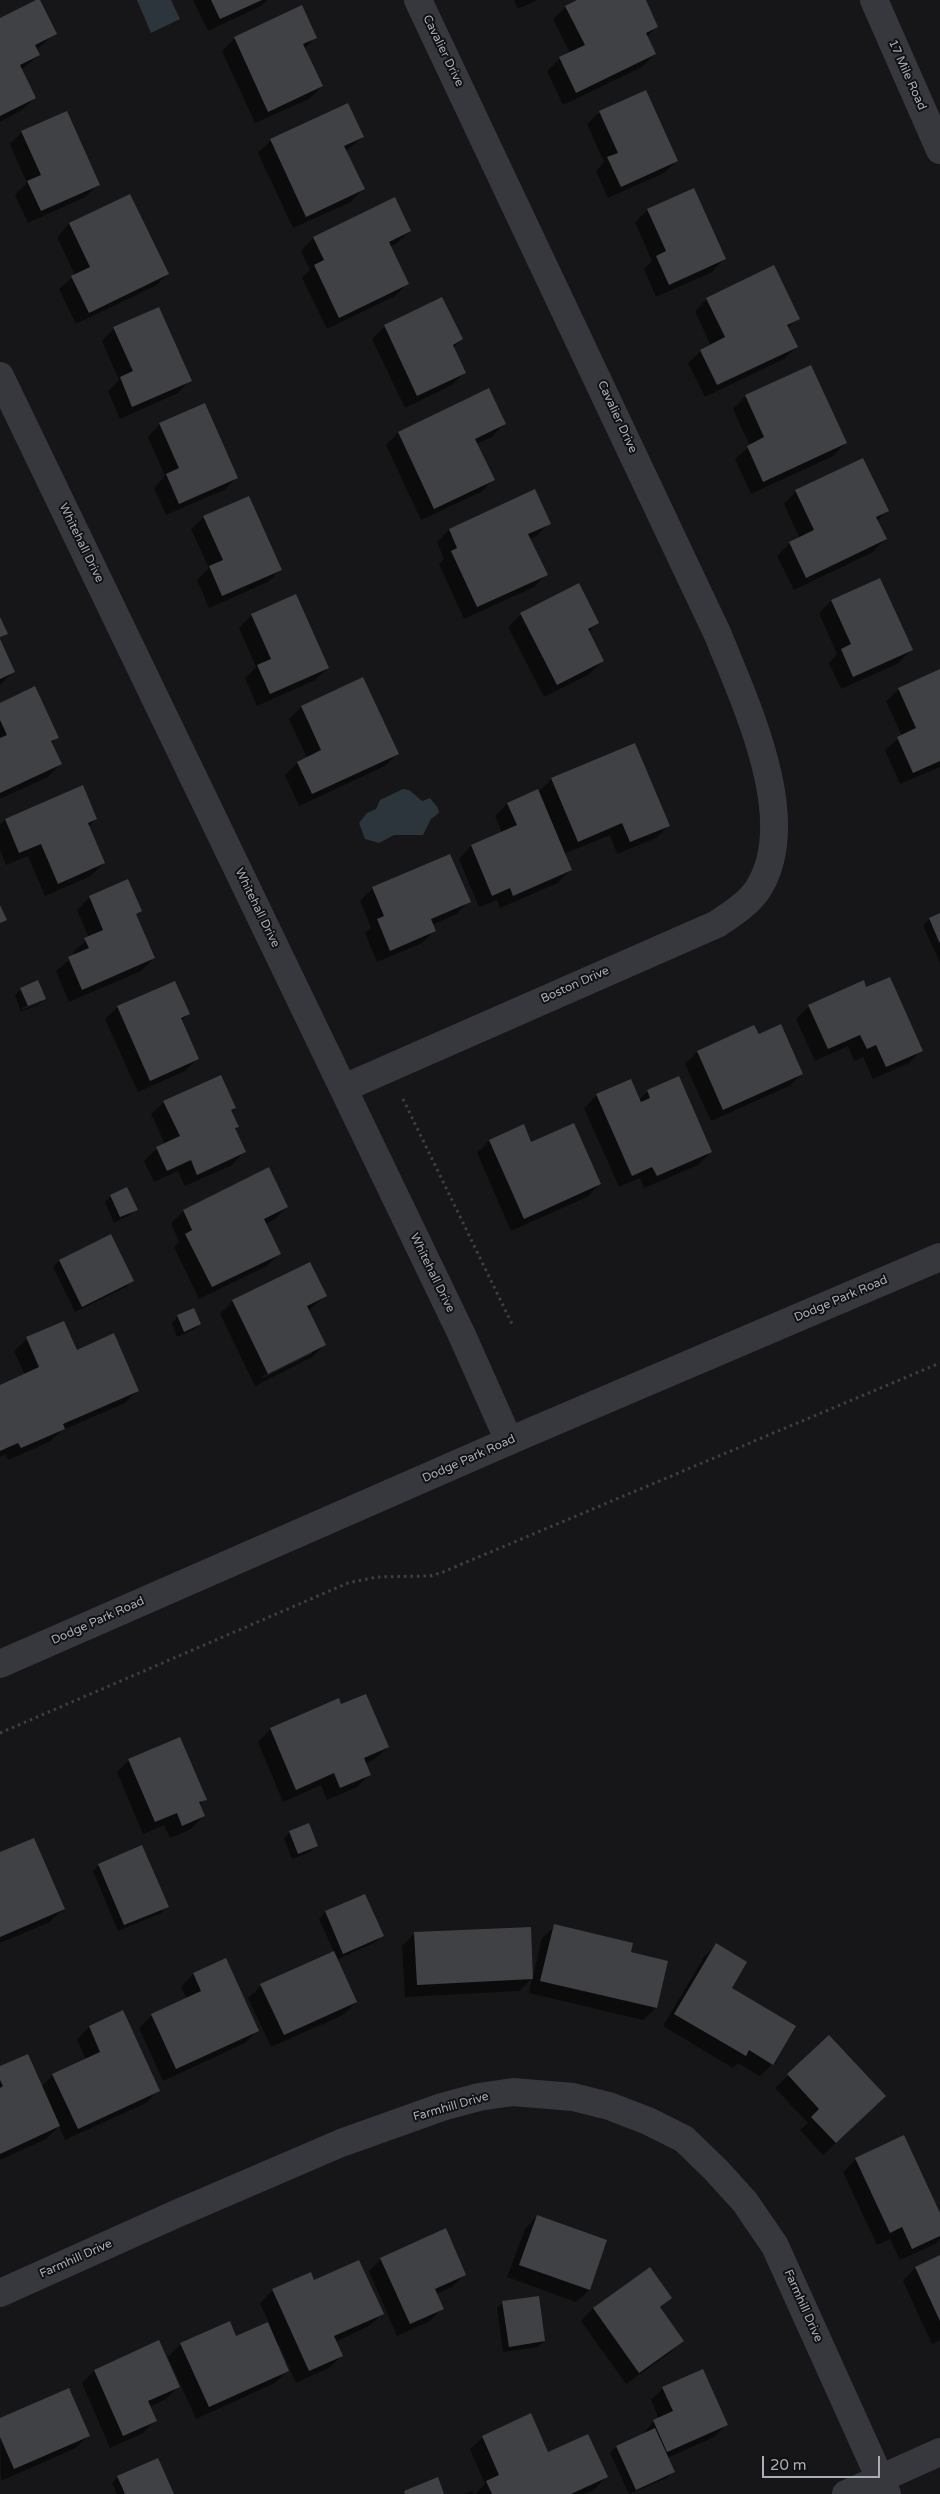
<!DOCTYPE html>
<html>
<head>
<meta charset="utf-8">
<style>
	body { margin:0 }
	#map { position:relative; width:940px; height:2494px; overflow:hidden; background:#161618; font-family:"Varela Round",sans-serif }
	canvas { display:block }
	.scale { position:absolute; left:762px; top:2456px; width:118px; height:22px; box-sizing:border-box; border:2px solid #a8adb8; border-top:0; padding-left:6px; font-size:15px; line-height:18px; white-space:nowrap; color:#a8adb8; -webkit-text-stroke:4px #111113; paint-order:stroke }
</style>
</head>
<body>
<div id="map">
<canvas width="940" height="2494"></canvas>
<div class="scale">20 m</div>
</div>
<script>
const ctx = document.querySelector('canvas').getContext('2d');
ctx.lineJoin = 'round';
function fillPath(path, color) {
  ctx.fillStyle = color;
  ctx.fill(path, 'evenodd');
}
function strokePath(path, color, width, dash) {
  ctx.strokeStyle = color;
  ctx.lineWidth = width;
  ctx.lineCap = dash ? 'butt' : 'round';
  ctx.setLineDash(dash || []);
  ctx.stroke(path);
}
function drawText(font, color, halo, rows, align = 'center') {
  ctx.font = font + ' "Varela Round",sans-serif';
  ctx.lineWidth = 4;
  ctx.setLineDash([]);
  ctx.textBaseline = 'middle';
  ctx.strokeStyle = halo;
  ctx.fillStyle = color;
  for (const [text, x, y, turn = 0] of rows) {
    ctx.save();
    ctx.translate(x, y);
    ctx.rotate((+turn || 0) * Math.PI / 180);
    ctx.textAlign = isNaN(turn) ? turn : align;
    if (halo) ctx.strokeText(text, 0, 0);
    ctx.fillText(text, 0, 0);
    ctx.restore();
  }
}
fillPath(new Path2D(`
	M137,0H171L180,19L151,33Z
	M403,789L409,790L422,801L430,798L438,808L439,813L431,819L423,835H394L379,843L365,839L359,823L367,813L376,809L380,800Z`), '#2c353c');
fillPath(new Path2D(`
	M193,0H267L261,6L208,31Z
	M514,0H537L518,9Z
	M580,0H644L657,26L647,37L655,54L642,67L563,105L547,71L560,58L570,53L553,19L566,7Z
	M0,19L55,34L36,50L39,55L21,70L35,98L22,110L0,122Z
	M235,38H315L304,49L322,86L309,99L255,123L222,51Z
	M600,112L677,161L664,173L608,198L596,171L604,162L587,124Z
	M22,132L98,185L85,197L28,223L15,195L27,183L10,144Z
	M363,137L346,151L363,189L351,202L293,228L258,153L271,140Z
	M130,195L168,274L155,286L76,324L59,289L75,275L57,237L69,224Z
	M394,199L410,231L397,243L390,247L408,283L395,296L327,329L302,278L310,270L301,251L313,238Z
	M648,210L724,259L712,272L656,297L644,269L652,261L635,222Z
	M707,299L798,318L787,329L796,347L784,359L705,397L688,363L701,351L711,346L695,311Z
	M385,326L462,339L453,348L465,372L452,385L405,408L372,339Z
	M114,328L190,380L178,393L120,419L108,391L119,380L102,341Z
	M488,390L504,424L492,437L476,444L493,480L481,492L421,520L386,445L398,433Z
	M746,396L846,443L833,456L751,494L735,459L750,446L733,409Z
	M160,424L237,477L224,490L166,515L154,488L165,476L148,437Z
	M796,491L887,511L877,521L885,539L873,552L794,590L777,556L790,543L800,539L784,504Z
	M204,517L280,570L268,582L209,608L197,580L209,568L191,529Z
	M549,523L537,536L530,539L546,574L534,587L464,619L439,564L444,559L437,542L449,530Z
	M880,579L911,650L899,663L841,689L829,663L837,654L819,613L831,601Z
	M578,585L597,623L588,632L602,661L590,674L544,697L508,627L521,614Z
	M252,615L328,668L315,680L257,706L245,678L256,667L239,628Z
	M0,642L13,672L0,685Z
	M940,671V767L900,784L885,750L902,736L886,701L899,689Z
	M0,704L57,737L51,744L60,764L48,777L0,799Z
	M301,707L397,754L385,766L299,806L285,775L297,763L307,758L289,719Z
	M634,744L669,825L656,838L617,854L610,835L564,854L570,870L558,883L500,908L497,900L479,907L459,859L471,846L502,833L495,816L507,804L538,793L551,779Z
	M82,787L96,819L88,827L104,863L91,876L45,896L28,856L6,865L0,850V825L5,820Z
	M373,888L469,902L456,914L432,925L434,931L422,943L377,962L365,933L371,927L360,901Z
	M90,897L140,910L135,915L154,958L141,971L69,1002L56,971L74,956L73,952L89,938L77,910Z
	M940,914V963L923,925L930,919Z
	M21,989L44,999L38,1005L21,1012L15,995ZM39,1001V1003L22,1010L21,1008Z
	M866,989L922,1050L909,1063L873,1079L863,1057L854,1061L848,1046L815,1061L796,1019L809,1006Z
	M118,1007L188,1014L181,1021L197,1059L185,1071L138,1092L105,1019Z
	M758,1035L802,1073L789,1086L711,1121L685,1064L697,1052Z
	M678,1078L711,1152L698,1165L644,1188L640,1178L619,1187L584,1108L597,1095L630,1081L639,1100L648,1091Z
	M164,1102L235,1108L231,1112L237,1126L234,1130L244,1152L232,1165L185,1186L178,1171L154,1182L144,1161L157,1148L165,1144L151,1114Z
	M489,1141L530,1143L600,1184L587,1197L511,1231L477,1153Z
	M111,1196L136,1209L130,1215L114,1223L105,1202Z
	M287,1207L274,1220L265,1224L280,1253L267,1266L199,1299L174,1247L179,1242L171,1223L183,1211Z
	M110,1236L132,1281L126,1287L75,1312L53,1267L59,1261Z
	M325,1296L308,1311L325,1345L312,1357L255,1386L220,1314L233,1301ZM312,1351V1354L263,1378L262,1376Z
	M178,1316L200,1324L193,1330L177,1337L172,1323Z
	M27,1339L76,1352L138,1390L125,1403L61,1431L51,1441L8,1460L6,1454L0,1457V1386L25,1375L14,1351Z
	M338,1700L340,1706L388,1747L375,1759L365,1764L370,1774L357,1787L327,1800L321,1785L283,1802L258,1742L270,1730Z
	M129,1760L205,1799L199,1805L203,1816L191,1829L170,1838L164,1825L143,1834L117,1772Z
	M290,1832L316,1845L310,1852L292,1859L284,1838Z
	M0,1853L63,1909L50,1922L0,1943Z
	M99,1865L167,1907L161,1913L118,1931L93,1871Z
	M365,1896L382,1936L376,1942L336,1960L356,2002L343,2015L271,2047L248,1998L261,1986L334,1952L319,1919L325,1912Z
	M555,1926L630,1953L656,2008L643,2020L529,1993L532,1978L519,1991L405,1997L402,1946L414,1934L533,1976L542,1938Z
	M716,1945L730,1988L772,2064L760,2076L738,2063L733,2068L663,2026L704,1957Z
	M225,1960L257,2031L245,2043L163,2081L139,2028L152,2015L187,1999L181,1987L193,1974Z
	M122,2012L158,2091L146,2103L65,2140L59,2126L46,2139L0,2160V2067L41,2087L53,2075L86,2060L77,2040L89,2027Z
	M829,2037L872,2109L823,2155L800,2130L808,2123L775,2088Z
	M856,2159L940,2216V2239L935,2244L900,2260L890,2239L877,2245L843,2172Z
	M537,2216L606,2241L589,2290L576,2302L507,2277L525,2229Z
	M940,2257V2340L932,2344L903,2281L915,2268Z
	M381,2259L465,2274L452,2287L436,2294L442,2308L430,2321L397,2336L369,2271Z
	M314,2281L382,2314L369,2326L335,2342L342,2356L329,2368L296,2383L279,2345L277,2346L287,2371L275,2383L196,2419L168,2357L181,2344L236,2338L269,2323L260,2303L273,2290Z
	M670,2298L660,2308L682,2340L670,2353L626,2384L581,2321L593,2308Z
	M503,2302L544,2341L538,2347L503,2352L497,2308Z
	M158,2342L178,2387L166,2399L149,2407L155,2421L143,2433L110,2448L82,2383L94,2371Z
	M663,2388L727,2424L714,2437L667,2458L673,2472L667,2478L629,2494L610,2453L616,2447L642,2435L654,2421L659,2419L651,2400Z
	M0,2419L89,2435L76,2448L1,2481Z
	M483,2437L548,2454L606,2477L594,2490L584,2494H475L485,2484L470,2449Z
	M118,2477L173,2494H117L112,2483Z
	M472,2491L474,2494H464Z`), '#0007');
fillPath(new Path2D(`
	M36,0H40L57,34L35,45L40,55L20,65L36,98L0,116V18Z
	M211,0H262L220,19Z
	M577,0H646L658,27L646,33L656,54L576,93L559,57L585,45L565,6Z
	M302,5L317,38L303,44L323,86L268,112L234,37Z
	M646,90L678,161L621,187L607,157L618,153L599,111Z
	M348,103L364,137L344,146L365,189L306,217L270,139Z
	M67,111L100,185L41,211L27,181L41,175L21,131Z
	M694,188L726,259L669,285L656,256L666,251L647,209Z
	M130,194L169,274L89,313L71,276L90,267L69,223Z
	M395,197L411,231L389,242L409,284L339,318L314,265L324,260L313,237Z
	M774,265L800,319L787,325L798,347L717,385L700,350L725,337L706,298Z
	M442,297L463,339L453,345L466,373L417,396L384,325Z
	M159,307L192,381L132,407L120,377L133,371L113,327Z
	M811,365L847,443L763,482L747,446L764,437L745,395Z
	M489,388L506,424L475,439L495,480L434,509L398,432Z
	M205,403L238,478L179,504L166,474L179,468L159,423Z
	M863,458L889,511L876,517L887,539L806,578L789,542L814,530L795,490Z
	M535,489L551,524L528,534L548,575L477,607L451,551L457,548L449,529Z
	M249,496L282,570L222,596L209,566L223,560L203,516Z
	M880,578L913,650L853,677L841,649L851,644L831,600Z
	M579,583L599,623L588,629L604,661L557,685L520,613Z
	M296,594L329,668L270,694L257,665L271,659L251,614Z
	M0,617L8,634L0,637Z
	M0,639L15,672L0,679Z
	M940,669V761L913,773L897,737L916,728L898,688Z
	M363,677L399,754L312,794L297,762L321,750L301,706Z
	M35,686L59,738L51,741L62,764L0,793V738L7,735L0,720V703Z
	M635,743L670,826L630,842L622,823L578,842L551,778Z
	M83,785L97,819L88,823L105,863L58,884L41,844L19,853L5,819Z
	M538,789L572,870L513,896L510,888L492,896L471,845L517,825L507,803Z
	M450,854L471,902L431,919L436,931L390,951L377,919L384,916L372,887Z
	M128,879L142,911L136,914L155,958L82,990L68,957L89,948L84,938L103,930L89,896Z
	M0,905L7,920L0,923Z
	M940,913V944L929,918Z
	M890,977L923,1051L886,1067L876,1045L867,1049L860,1035L828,1049L808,1005L864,980L866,987Z
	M38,980L46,999L28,1006L20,988Z
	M175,981L190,1014L181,1018L199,1059L150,1081L117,1006Z
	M781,1024L803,1074L723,1110L697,1051L754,1025L759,1034Z
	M221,1075L236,1108L231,1110L239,1127L235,1128L246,1152L197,1175L191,1160L167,1171L156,1147L180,1136L163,1101Z
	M679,1076L712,1152L657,1176L652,1167L632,1176L596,1094L631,1079L641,1102L650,1098L647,1090Z
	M574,1123L601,1184L524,1219L489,1140L524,1124L531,1142Z
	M269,1167L288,1207L264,1219L281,1254L212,1287L185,1234L192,1230L183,1210Z
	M127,1187L138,1210L120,1217L110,1195Z
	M111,1234L134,1281L82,1307L59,1260Z
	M310,1262L327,1296L307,1306L326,1345L268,1374L232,1300Z
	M194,1308L201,1324L184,1332L177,1315Z
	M64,1321L77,1350L114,1333L139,1391L63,1424L65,1429L21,1448L18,1443L0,1451V1385L39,1367L26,1337Z
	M366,1694L389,1747L364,1758L371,1775L340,1788L334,1773L296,1790L270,1728L339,1698L341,1704Z
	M180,1737L207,1800L199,1802L205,1816L182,1826L177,1813L155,1822L128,1759Z
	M309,1823L318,1846L298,1854L289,1831Z
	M34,1838L65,1909L0,1937V1852Z
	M142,1845L169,1907L124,1925L98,1864Z
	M365,1894L384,1936L343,1954L325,1911Z
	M554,1924L633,1943L631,1952L668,1961L657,2008L540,1981Z
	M531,1927L533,1979L417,1985L414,1932Z
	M716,1943L747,1962L732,1988L796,2026L773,2065L749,2050L746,2056L674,2014Z
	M334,1951L357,2002L284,2035L260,1984Z
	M226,1958L259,2031L176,2069L151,2014L201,1991L193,1973Z
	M123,2010L160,2091L78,2129L52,2074L100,2052L89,2026Z
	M829,2035L886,2096L836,2143L811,2117L819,2109L787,2074Z
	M28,2054L60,2126L0,2154V2088L3,2086L0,2080V2066Z
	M904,2135L940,2213V2236L912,2249L902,2227L890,2233L855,2158Z
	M537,2215L607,2240L590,2290L519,2265Z
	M446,2228L466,2275L435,2289L444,2309L410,2324L380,2258Z
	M940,2255V2321L915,2267Z
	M359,2260L384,2314L334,2336L343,2356L309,2371L272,2289L311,2272L314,2280Z
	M650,2267L672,2298L660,2307L684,2341L639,2373L593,2308Z
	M539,2296L545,2341L509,2347L502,2301Z
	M230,2321L236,2336L268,2322L289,2371L209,2407L180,2343Z
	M159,2340L180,2387L148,2401L157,2421L123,2436L94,2370Z
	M703,2369L728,2425L667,2452L653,2420L673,2411L662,2387Z
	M69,2388L90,2436L14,2469L0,2437V2418Z
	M531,2413L548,2452L588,2434L608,2477L571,2494H492L486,2481L499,2475L482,2436Z
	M655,2428L675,2472L636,2490L616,2446Z
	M158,2458L174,2494H125L117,2476Z
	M438,2477L444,2494H405L404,2491Z`), '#404145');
strokePath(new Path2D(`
	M403,1099L513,1326
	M0,1733L348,1583L377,1577L430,1576L443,1572L940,1363`), '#3d3f44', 3, [2.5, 4]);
strokePath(new Path2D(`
	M0,376L461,1333L509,1441
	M344,1088L717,924C732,914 748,904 758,889C802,820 745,703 718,635L418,0
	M0,2293L176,2214L341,2143L442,2107L479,2097L513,2092L573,2097L609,2106L648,2121L684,2139L716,2170L745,2202L775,2246L887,2494
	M846,2494L940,2452`), '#37383d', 28);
strokePath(new Path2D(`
	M874,0L940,150
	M0,1664L509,1441L940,1257`), '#37383d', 28);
drawText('12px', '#a8adb8', '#111113', [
	["Cavalier Drive",443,51,64],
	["17 Mile Road",907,75,66],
	["Cavalier Drive",617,417,65],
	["Whitehall Drive",81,543,64],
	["Whitehall Drive",257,908,64],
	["Boston Drive",575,985,-24],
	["Whitehall Drive",432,1273,64],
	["Dodge Park Road",841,1299,-23],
	["Dodge Park Road",469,1459,-24],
	["Dodge Park Road",98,1621,-24],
	["Farmhill Drive",451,2107,-16],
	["Farmhill Drive",76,2259,-24],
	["Farmhill Drive",803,2306,66]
]);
</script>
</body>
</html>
